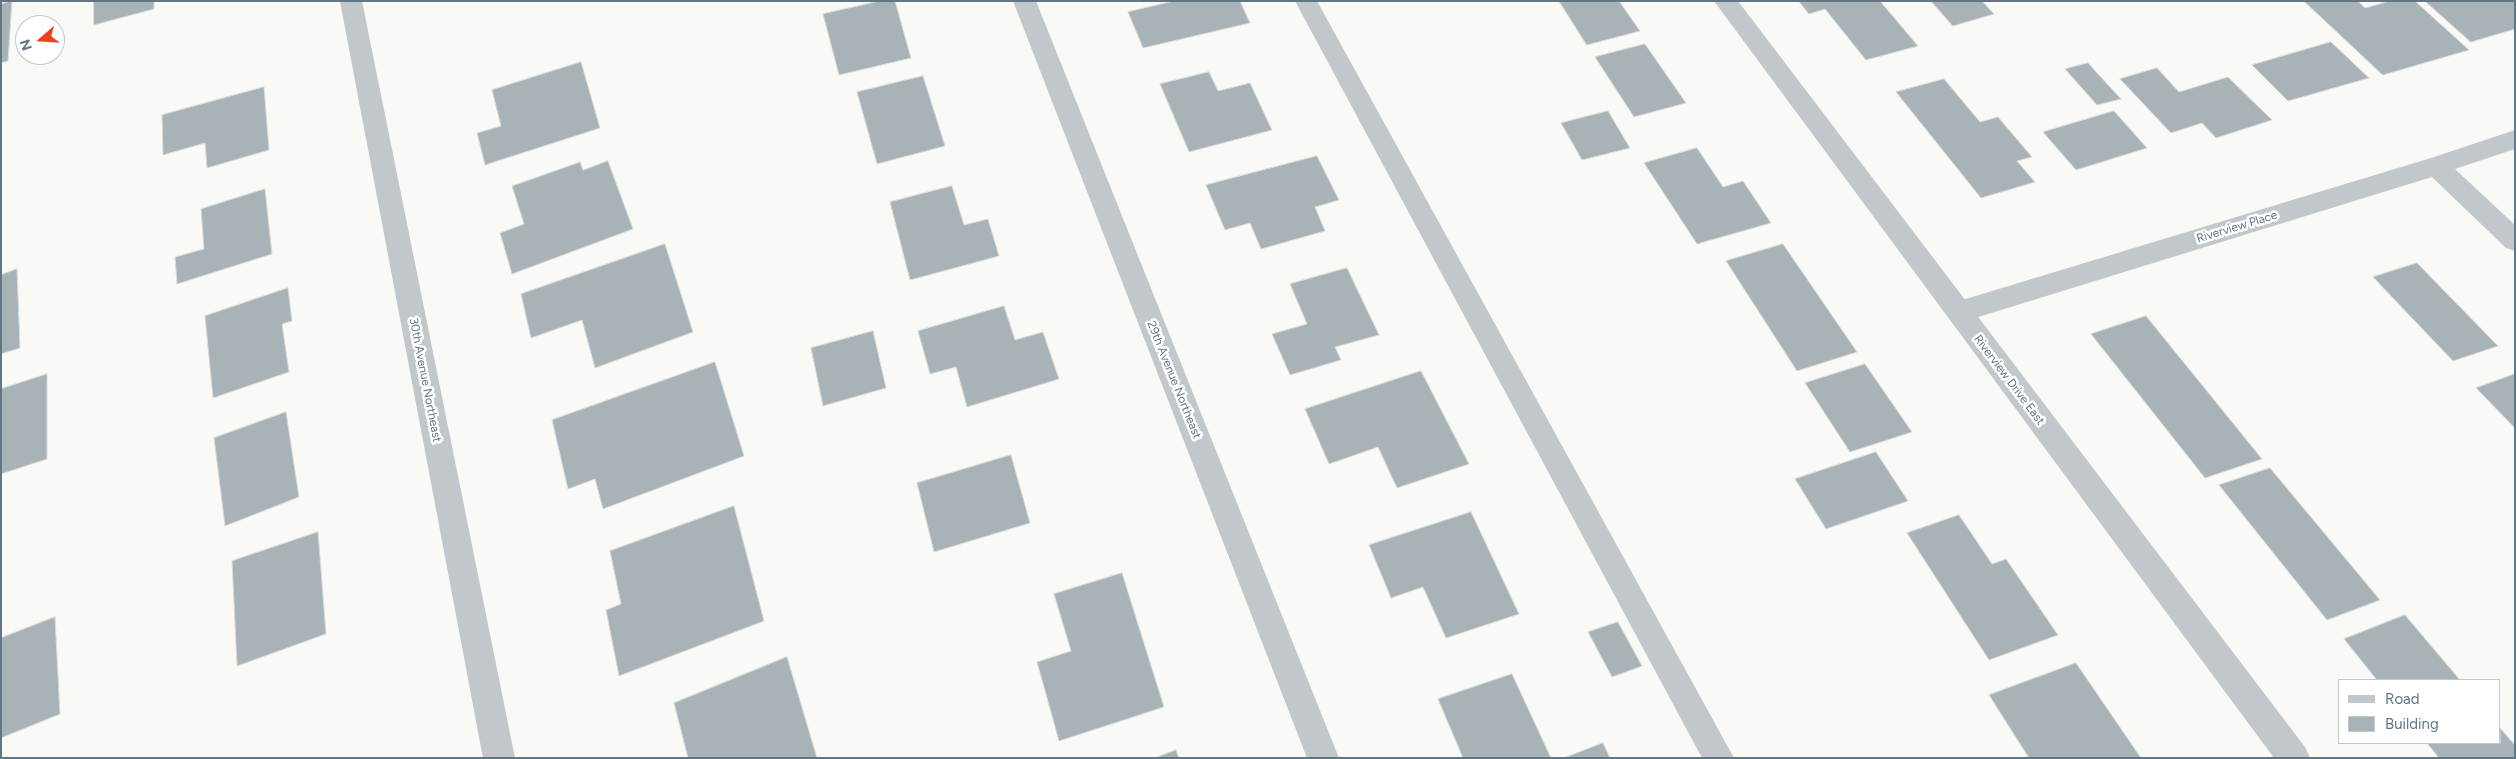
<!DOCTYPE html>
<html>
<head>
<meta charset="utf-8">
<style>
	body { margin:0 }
	#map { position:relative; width:2516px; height:759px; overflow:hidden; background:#f9f9f6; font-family:Figtree,sans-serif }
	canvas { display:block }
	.frame { position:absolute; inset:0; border:2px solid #627783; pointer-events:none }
	.legend { position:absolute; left:2338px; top:679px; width:162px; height:65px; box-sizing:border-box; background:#fff; border:1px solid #c0c9cd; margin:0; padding:6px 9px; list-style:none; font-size:15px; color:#627783 }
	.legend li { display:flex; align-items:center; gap:10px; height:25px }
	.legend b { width:25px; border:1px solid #c0c9cd }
	.north { position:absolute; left:15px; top:15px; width:50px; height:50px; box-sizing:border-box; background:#fff; border:1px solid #c0c9cd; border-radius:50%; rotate:251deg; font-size:14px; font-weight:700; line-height:20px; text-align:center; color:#627783 }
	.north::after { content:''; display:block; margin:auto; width:18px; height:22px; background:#ef411f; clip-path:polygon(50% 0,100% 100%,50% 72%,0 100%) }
</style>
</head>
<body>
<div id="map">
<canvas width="2516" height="759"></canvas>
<div class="frame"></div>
<ul class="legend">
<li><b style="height:6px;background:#c1c7ca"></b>Road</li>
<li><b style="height:14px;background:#a8b3b8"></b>Building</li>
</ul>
<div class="north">N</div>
</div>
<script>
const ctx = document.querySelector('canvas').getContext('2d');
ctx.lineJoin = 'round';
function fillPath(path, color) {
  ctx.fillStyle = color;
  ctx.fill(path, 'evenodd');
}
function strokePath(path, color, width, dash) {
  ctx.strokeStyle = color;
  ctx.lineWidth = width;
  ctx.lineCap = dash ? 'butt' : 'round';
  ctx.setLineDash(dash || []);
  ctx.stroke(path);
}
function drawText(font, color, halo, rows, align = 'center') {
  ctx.font = font + ' Figtree,sans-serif';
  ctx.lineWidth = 5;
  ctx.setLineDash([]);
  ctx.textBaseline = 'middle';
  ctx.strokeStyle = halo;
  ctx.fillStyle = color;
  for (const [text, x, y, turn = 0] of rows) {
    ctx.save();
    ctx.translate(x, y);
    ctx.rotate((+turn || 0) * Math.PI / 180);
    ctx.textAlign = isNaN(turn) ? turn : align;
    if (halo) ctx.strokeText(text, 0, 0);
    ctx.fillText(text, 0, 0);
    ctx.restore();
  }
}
const building = new Path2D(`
	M12,1L8,61L1,63V4Z
	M94,1H154V9L94,25Z
	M880,1H895L911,58L839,75L823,14Z
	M1174,1H1240L1250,23L1143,48L1128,12Z
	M1559,1H1619L1640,31L1587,45Z
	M1799,1H1880L1918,46L1866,60L1825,9L1809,14Z
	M1931,1H1982L1994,14L1953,26Z
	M2304,1H2358L2365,8L2390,1H2415L2469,50L2383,75Z
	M2425,1H2515V29L2471,42Z
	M2331,42L2369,78L2288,101L2252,65Z
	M1645,44L1686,103L1634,117L1595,57Z
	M581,62L600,128L485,165L477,133L501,126L492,90Z
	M2088,63L2121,99L2097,105L2065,69Z
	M2157,68L2179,92L2228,77L2272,120L2216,138L2202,123L2171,133L2120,79Z
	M1209,72L1218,91L1250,83L1272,130L1189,152L1160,84Z
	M923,76L945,146L877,164L857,92Z
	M1944,79L1980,122L1998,117L2032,157L2017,161L2035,182L1981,198L1896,92Z
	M264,87L269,150L207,168L205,143L163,155L162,115Z
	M1608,111L1630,148L1582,160L1561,123Z
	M2114,111L2147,148L2076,170L2043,132Z
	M1697,148L1723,187L1743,181L1771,223L1697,244L1644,163Z
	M1317,156L1339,200L1315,207L1325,231L1261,249L1250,223L1225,230L1206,185Z
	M608,161L633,229L512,274L500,233L524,224L512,186L580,162L583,170Z
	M952,186L964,225L988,219L999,256L910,280L890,202Z
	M265,189L272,254L177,284L175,257L204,249L201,209Z
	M665,244L693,332L595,368L582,320L531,338L521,294Z
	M1783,244L1857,352L1797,371L1726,261Z
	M2417,263L2498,346L2453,361L2373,277Z
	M1347,268L1379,335L1335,347L1341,360L1290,375L1272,334L1307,324L1290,284Z
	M17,269L20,348L1,354V275Z
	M288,288L292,321L282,324L289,372L213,398L205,316Z
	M1004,306L1015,340L1043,332L1059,379L967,407L956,367L930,374L918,331Z
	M2146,316L2262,459L2205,478L2091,334Z
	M873,331L886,388L823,406L811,348Z
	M715,362L744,456L603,509L595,479L568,489L552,420Z
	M1865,364L1912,432L1850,452L1805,383Z
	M1421,371L1469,464L1397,488L1378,447L1329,464L1305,409Z
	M47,374V459L1,474V389Z
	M2515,374V428L2476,388Z
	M286,412L299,497L225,526L214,438Z
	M1876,452L1908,501L1826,529L1795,479Z
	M1011,455L1030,523L934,552L917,483Z
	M2270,468L2380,600L2327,620L2219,485Z
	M734,506L764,621L619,676L606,610L621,604L610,551Z
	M1471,512L1519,614L1446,638L1423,587L1391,598L1369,545Z
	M1959,515L1992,564L2006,559L2058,635L1989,660L1907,533Z
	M318,532L326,634L237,666L232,561Z
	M1122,573L1164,707L1059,741L1037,662L1071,651L1054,594Z
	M2405,615L2460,680H2377L2344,639Z
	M55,617L60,714L1,738V638Z
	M1618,622L1642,666L1612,677L1588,632Z
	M787,657L817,758H688L674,703Z
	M2076,663L2141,758H2029L1989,695Z
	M1512,674L1551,758H1463L1438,699Z
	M2500,728L2515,745V758H2439L2427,743H2500Z
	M1603,743L1610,758H1564Z
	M1176,750L1179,758H1155Z`);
fillPath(building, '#a8b3b8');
strokePath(building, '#dbdad8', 1);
fillPath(new Path2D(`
	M1295,1H1317L1734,758H1702Z`), '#c1c7ca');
fillPath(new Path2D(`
	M340,1H362L515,758H483Z
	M1013,1H1036L1339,758H1307Z
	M2515,130V149L2455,169L2515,225V251L2506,248L2432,177L1959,323L1950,320L1946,312L1950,304L1959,301L2431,158Z`), '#c1c7ca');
fillPath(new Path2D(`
	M1714,1H1738L2305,747L2310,758H2274Z`), '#c1c7ca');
drawText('12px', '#627783', '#fff', [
	["Riverview Place",2237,227,-17],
	["30th Avenue Northeast",425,380,79],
	["29th Avenue Northeast",1174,380,68],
	["Riverview Drive East",2009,380,53]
]);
</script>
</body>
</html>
